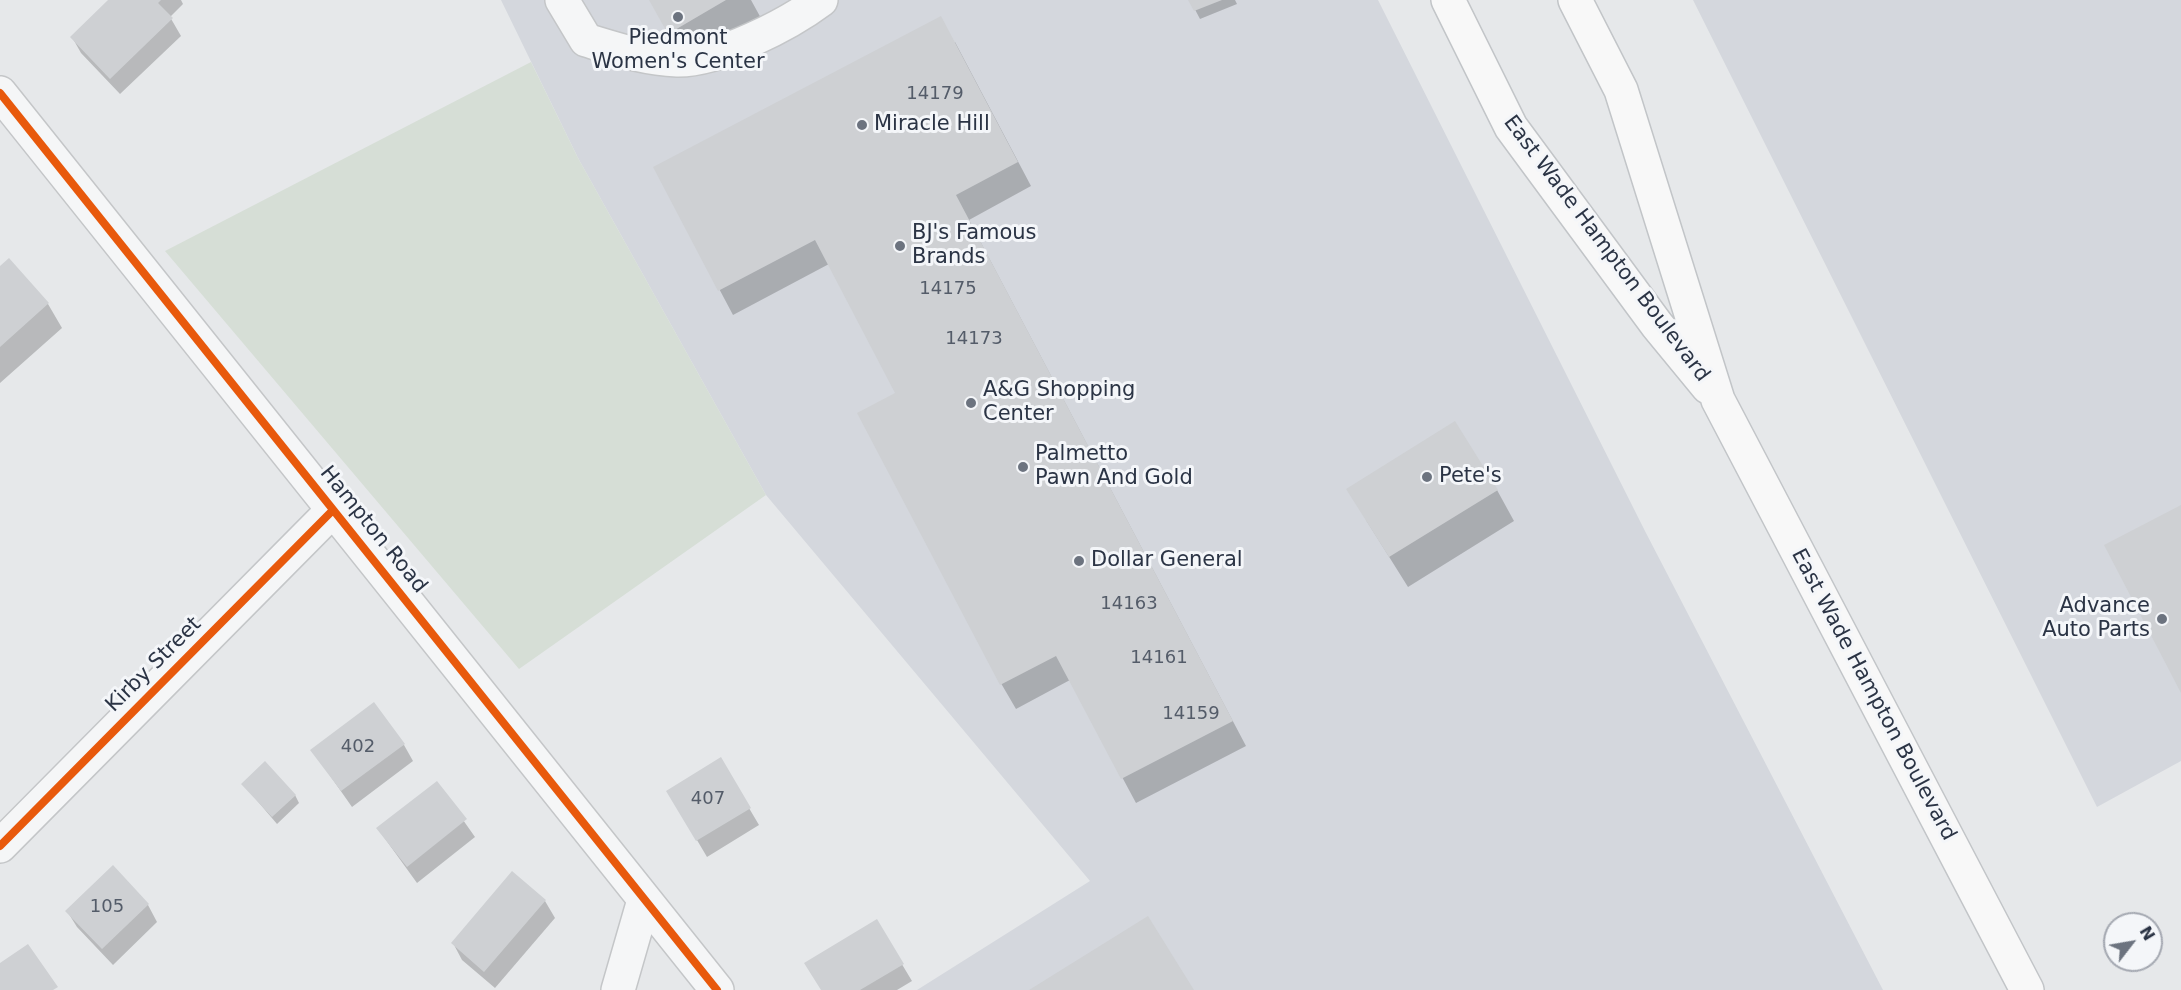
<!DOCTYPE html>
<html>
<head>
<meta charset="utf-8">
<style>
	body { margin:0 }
	#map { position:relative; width:2181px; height:990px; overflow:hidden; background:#e6e8ea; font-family:"DejaVu Sans",sans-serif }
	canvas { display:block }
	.north { position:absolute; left:2103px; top:912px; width:60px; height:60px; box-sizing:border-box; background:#f4f6f9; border:2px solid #a4a8b1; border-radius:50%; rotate:59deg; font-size:16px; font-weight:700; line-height:24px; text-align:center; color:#2b3445 }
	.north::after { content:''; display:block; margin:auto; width:21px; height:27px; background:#6c737f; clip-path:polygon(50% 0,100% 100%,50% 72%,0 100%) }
</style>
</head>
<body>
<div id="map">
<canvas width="2181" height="990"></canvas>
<div class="north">N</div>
</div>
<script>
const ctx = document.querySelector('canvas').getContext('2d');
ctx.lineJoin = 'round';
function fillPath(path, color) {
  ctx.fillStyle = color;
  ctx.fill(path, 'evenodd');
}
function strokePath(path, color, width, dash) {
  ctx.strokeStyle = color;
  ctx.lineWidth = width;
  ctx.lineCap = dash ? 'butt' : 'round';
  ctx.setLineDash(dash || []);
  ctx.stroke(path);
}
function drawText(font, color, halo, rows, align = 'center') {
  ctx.font = font + ' "DejaVu Sans",sans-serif';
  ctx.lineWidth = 6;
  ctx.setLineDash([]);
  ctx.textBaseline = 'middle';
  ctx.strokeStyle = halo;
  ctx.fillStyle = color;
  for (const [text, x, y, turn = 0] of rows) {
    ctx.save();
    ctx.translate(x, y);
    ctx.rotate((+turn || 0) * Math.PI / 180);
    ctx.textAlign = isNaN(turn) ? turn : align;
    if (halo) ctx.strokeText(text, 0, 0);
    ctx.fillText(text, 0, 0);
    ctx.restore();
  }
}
fillPath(new Path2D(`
	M501,0H1378L1646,533L1883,990H917L1090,881L766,495L578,158Z
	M1693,0H2181V761L2097,807Z`), '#d4d7dd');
fillPath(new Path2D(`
	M531,62L578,158L766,495L519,669L165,251Z`), '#d6ded6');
fillPath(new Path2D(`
	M110,0H181L183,4L170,17L181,36L120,94L81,53L72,37Z
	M650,0H751L762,20L687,63Z
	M1190,0H1235L1237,4L1200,19Z
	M955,42L1031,186L969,220L1246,746L1136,803L1070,680L1016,709L1002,685L859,413L897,394L829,264L733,315L655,168Z
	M9,260L48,304L62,328L0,383V268Z
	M1497,490L1514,521L1408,587L1366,520Z
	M404,745L413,761L352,807L312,750Z
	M720,759L759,825L707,857L668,791Z
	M437,783L475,837L417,883L378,829Z
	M243,784L295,795L299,803L277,824Z
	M113,867L148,905L157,922L113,965L77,927L67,911Z
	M512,874L545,901L555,918L495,988L462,960L453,943Z
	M876,921L912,981L897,990H822Z`), '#0003');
fillPath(new Path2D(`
	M108,0H161L158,3L173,18L110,79L70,37Z
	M649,0H726L668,34Z
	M1188,0H1222L1194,11Z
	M941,16L1018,162L956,195L1233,721L1121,779L1056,656L1000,685L857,413L895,393L815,240L718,291L653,167Z
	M9,258L49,303L0,347V266Z
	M1455,421L1498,490L1389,557L1346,489Z
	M2181,505V693L2104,545Z
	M374,702L405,744L341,791L310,750Z
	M721,757L751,808L696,841L666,791Z
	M265,761L296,795L272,817L241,784Z
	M437,781L467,819L407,867L376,828Z
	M113,865L149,904L102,949L65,911Z
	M512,871L546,900L484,972L451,943Z
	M1148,916L1194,990H1029Z
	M877,919L904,964L860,990H821L804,963Z
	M28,944L58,987L53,990H0V963Z`), '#ced0d3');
const minor = new Path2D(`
	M562,0L586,40C616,49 645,59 677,60C718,61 789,24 821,0
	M0,93L717,990
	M0,846L333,510
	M618,990L644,900`);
const major = new Path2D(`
	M1448,0L1511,127L1657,325L1708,387
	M1575,0L1621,90L1718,400L2027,990`);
strokePath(minor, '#c4c6c8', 36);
strokePath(major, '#c2c5c8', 36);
strokePath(minor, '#f5f6f7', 33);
strokePath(major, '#f8f8f8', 33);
strokePath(new Path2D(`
	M0,93L717,990
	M0,846L333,510`), '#e8590c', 8);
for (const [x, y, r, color] of [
	[678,17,6,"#6c737f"],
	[862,125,6,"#6c737f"],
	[900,246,6,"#6c737f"],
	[971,403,6,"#6c737f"],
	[1023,467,6,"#6c737f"],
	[1427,477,6,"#6c737f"],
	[1079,561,6,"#6c737f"],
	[2162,619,6,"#6c737f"]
]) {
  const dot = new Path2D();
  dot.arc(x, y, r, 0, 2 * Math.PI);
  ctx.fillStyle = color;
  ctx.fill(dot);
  strokePath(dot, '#f4f6f9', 2);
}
drawText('18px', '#545c69', null, [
	["14179",935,94],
	["14175",948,289],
	["14173",974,339],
	["14163",1129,604],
	["14161",1159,658],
	["14159",1191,714],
	["402",358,747],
	["407",708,799],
	["105",107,907]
]);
drawText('21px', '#2b3445', '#f4f6f9', [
	["Piedmont",678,39,"center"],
	["Women's Center",678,63,"center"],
	["Miracle Hill",874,125],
	["BJ's Famous",912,234],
	["Brands",912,258],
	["A&G Shopping",983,391],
	["Center",983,415],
	["Palmetto",1035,455],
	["Pawn And Gold",1035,479],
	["Pete's",1439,477],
	["Dollar General",1091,561],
	["Advance",2150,607,"right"],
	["Auto Parts",2150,631,"right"]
], 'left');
drawText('21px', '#2b3445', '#f4f6f9', [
	["East Wade Hampton Boulevard",1606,249,53],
	["Hampton Road",373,530,51],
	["Kirby Street",154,665,-45],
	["East Wade Hampton Boulevard",1873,695,62]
]);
</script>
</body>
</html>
